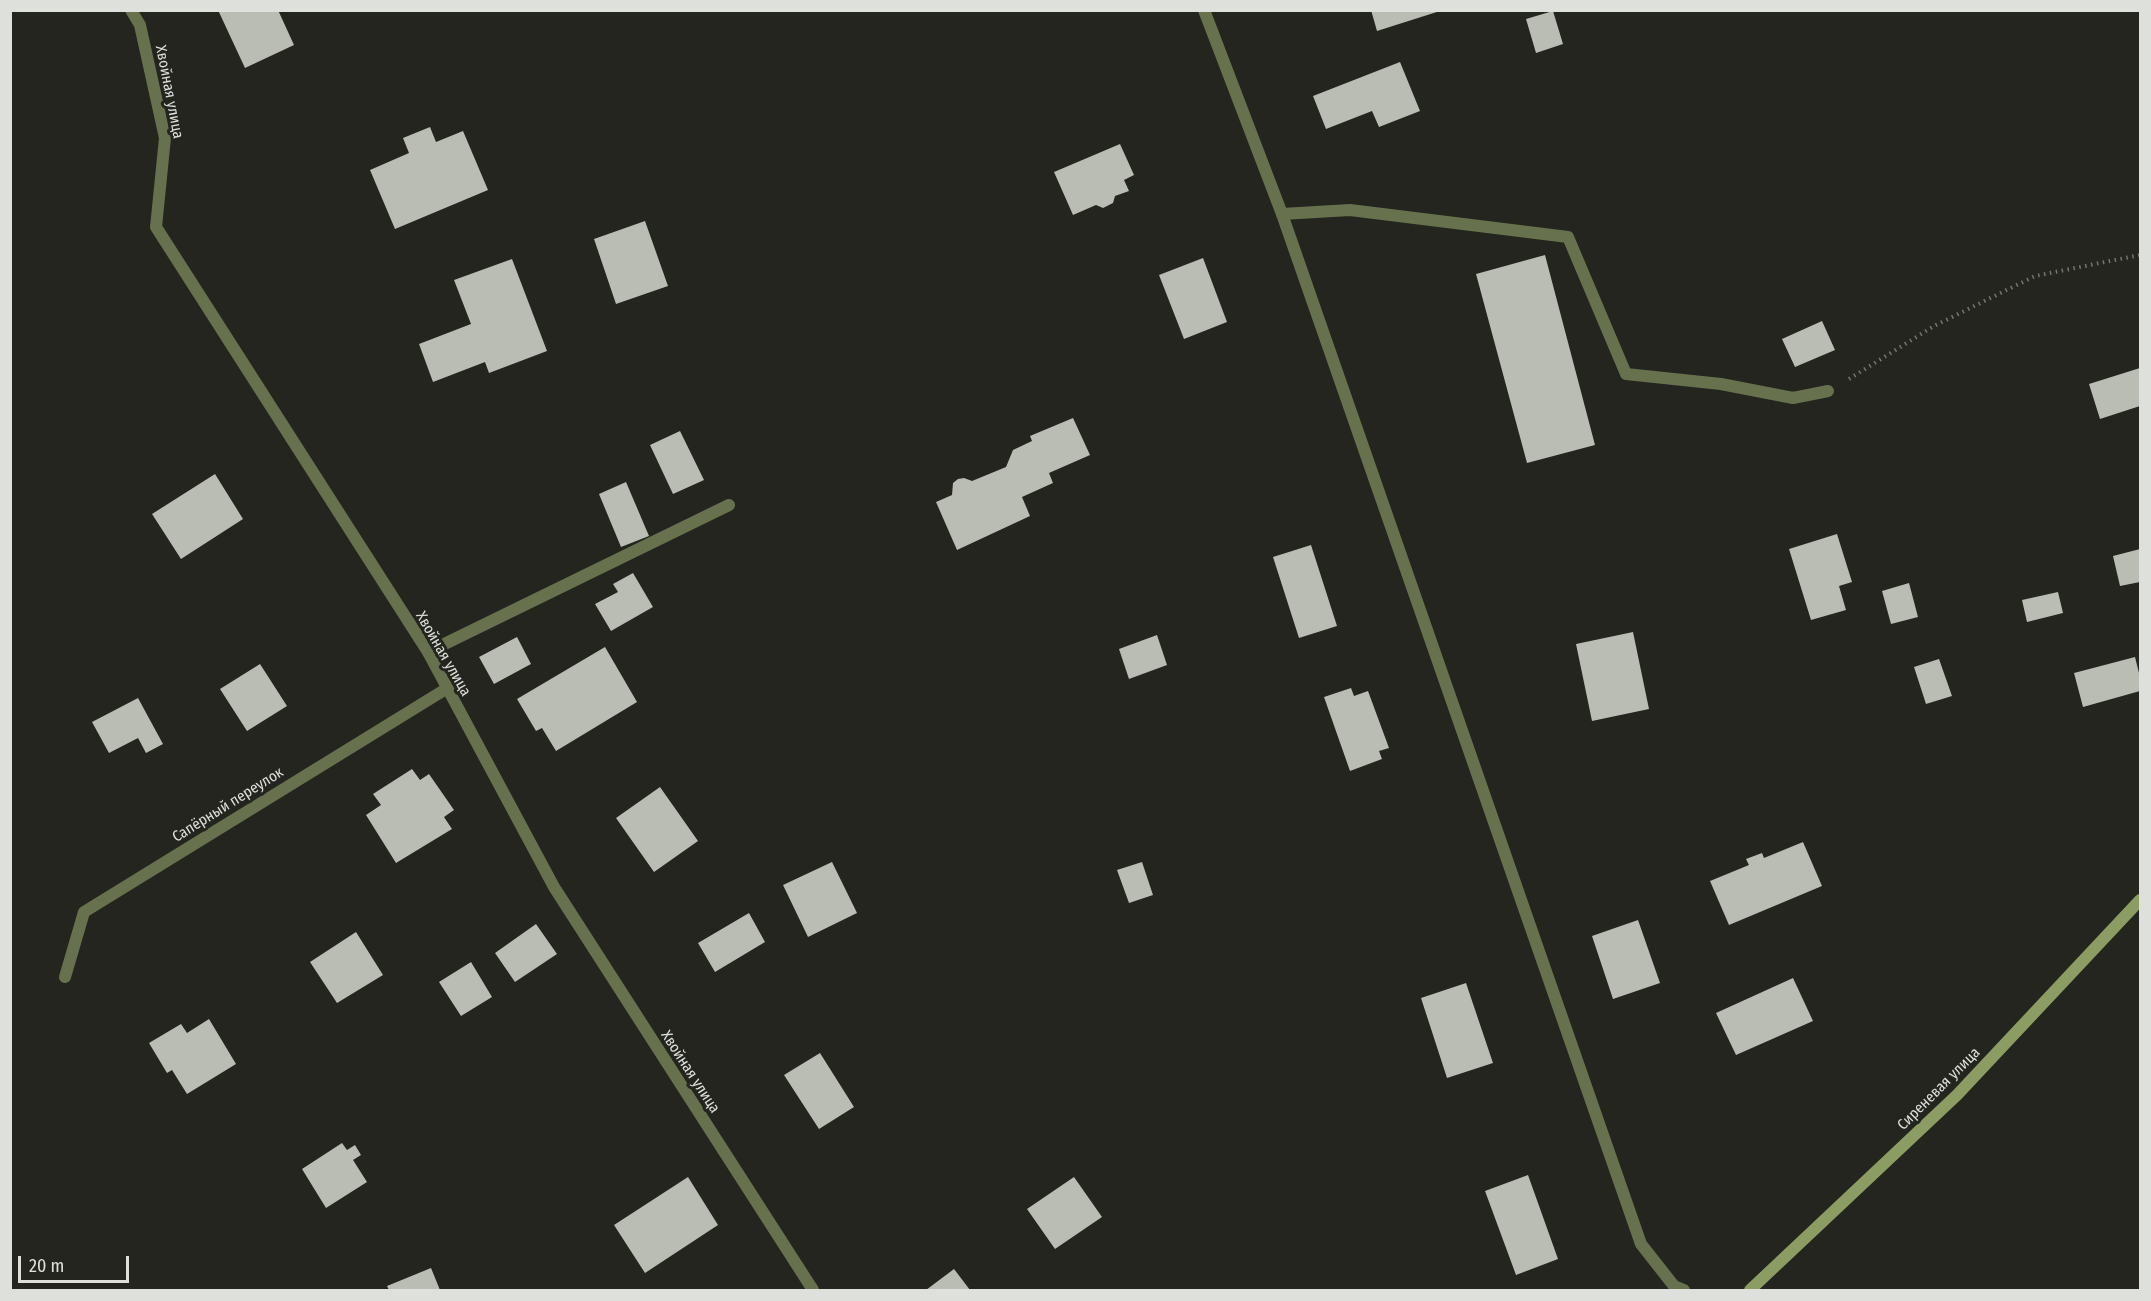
<!DOCTYPE html>
<html>
<head>
<meta charset="utf-8">
<style>
	body { margin:0 }
	#map { position:relative; width:2151px; height:1301px; overflow:hidden; background:#23251e; font-family:"Fira Sans Condensed",sans-serif }
	canvas { display:block }
	.frame { position:absolute; inset:0; border:12px solid #dee0db; pointer-events:none }
	.scale { position:absolute; left:18px; top:1256px; width:111px; height:27px; box-sizing:border-box; border:3px solid #dee0db; border-top:0; padding-left:8px; font-size:18px; line-height:21px; white-space:nowrap; color:#dee0db; -webkit-text-stroke:4px #23251e; paint-order:stroke }
</style>
</head>
<body>
<div id="map">
<canvas width="2151" height="1301"></canvas>
<div class="frame"></div>
<div class="scale">20 m</div>
</div>
<script>
const ctx = document.querySelector('canvas').getContext('2d');
ctx.lineJoin = 'round';
function fillPath(path, color) {
  ctx.fillStyle = color;
  ctx.fill(path, 'evenodd');
}
function strokePath(path, color, width, dash) {
  ctx.strokeStyle = color;
  ctx.lineWidth = width;
  ctx.lineCap = dash ? 'butt' : 'round';
  ctx.setLineDash(dash || []);
  ctx.stroke(path);
}
function drawText(font, color, halo, rows, align = 'center') {
  ctx.font = font + ' "Fira Sans Condensed",sans-serif';
  ctx.lineWidth = 6;
  ctx.setLineDash([]);
  ctx.textBaseline = 'middle';
  ctx.strokeStyle = halo;
  ctx.fillStyle = color;
  for (const [text, x, y, turn = 0] of rows) {
    ctx.save();
    ctx.translate(x, y);
    ctx.rotate((+turn || 0) * Math.PI / 180);
    ctx.textAlign = isNaN(turn) ? turn : align;
    if (halo) ctx.strokeText(text, 0, 0);
    ctx.fillText(text, 0, 0);
    ctx.restore();
  }
}
fillPath(new Path2D(`
	M218,10H278L294,45L245,68Z
	M1371,10H1440V11L1377,31Z
	M1553,11L1563,44L1536,53L1526,19Z
	M1400,62L1420,111L1379,127L1372,111L1326,129L1313,96Z
	M430,127L436,142L463,131L488,190L395,229L370,170L409,153L403,138Z
	M1120,144L1134,175L1124,180L1129,191L1115,196L1113,203L1103,208L1096,205L1073,215L1054,172Z
	M645,221L668,286L616,304L594,239Z
	M1545,255L1595,445L1527,463L1476,274Z
	M1203,258L1227,322L1184,339L1159,275Z
	M512,259L547,351L489,373L485,362L433,382L419,344L471,324L454,280Z
	M1822,321L1835,350L1795,367L1782,339Z
	M2140,368V406L2100,419L2089,384Z
	M1073,418L1090,455L1049,473L1053,483L1022,497L1030,516L957,550L936,502L952,495L953,483L958,479L964,478L972,481L1006,467L1013,450L1032,441L1030,436Z
	M680,431L704,480L673,494L650,445Z
	M215,474L243,519L181,559L152,514Z
	M626,482L649,536L621,547L599,494Z
	M1837,534L1852,582L1839,586L1846,610L1811,620L1789,549Z
	M1311,545L1337,626L1299,638L1273,557Z
	M2140,549V582L2120,586L2113,556Z
	M633,573L653,607L611,631L595,604L618,592L613,584Z
	M1909,583L1918,617L1891,624L1882,591Z
	M2058,592L2063,613L2027,622L2022,600Z
	M1633,632L1649,709L1592,721L1576,644Z
	M1157,635L1167,665L1129,679L1119,649Z
	M517,637L531,664L494,684L479,657Z
	M605,647L637,702L556,751L542,728L536,731L517,699Z
	M2135,657L2140,677V691L2083,707L2074,673Z
	M1939,659L1952,696L1926,704L1914,667Z
	M260,664L287,706L247,731L220,689Z
	M1351,688L1354,696L1368,691L1389,748L1379,751L1382,759L1350,771L1324,697Z
	M138,698L163,744L146,753L138,738L109,753L92,722Z
	M412,769L420,780L429,774L454,810L444,817L452,829L396,863L366,815L381,805L373,794Z
	M660,787L698,841L654,872L616,818Z
	M1803,842L1822,886L1729,925L1710,881L1749,865L1746,859L1762,853L1764,858Z
	M832,862L857,913L808,937L783,885Z
	M1142,862L1153,895L1129,903L1117,870Z
	M749,913L765,942L715,972L698,943Z
	M1638,920L1660,983L1613,999L1592,936Z
	M536,924L557,954L515,982L495,953Z
	M356,932L383,975L337,1003L310,962Z
	M471,962L492,997L461,1016L439,982Z
	M1793,978L1813,1021L1736,1055L1716,1013Z
	M1466,983L1493,1063L1447,1078L1421,998Z
	M209,1019L236,1064L187,1094L172,1070L167,1073L149,1043L181,1024L187,1033Z
	M820,1053L854,1107L819,1129L784,1075Z
	M342,1143L347,1150L355,1145L361,1155L353,1160L367,1182L326,1208L302,1169Z
	M1528,1175L1558,1259L1516,1275L1485,1191Z
	M688,1177L718,1225L645,1273L614,1225Z
	M1074,1177L1102,1217L1055,1249L1027,1209Z
	M431,1268L440,1290H389L387,1286Z
	M954,1269L970,1290H926Z`), '#babdb4');
strokePath(new Path2D(`
	M1849,379L1934,326L2035,276L2140,255`), '#747670', 4, [1.5, 4.5]);
strokePath(new Path2D(`
	M1282,214L1350,210L1568,237L1626,374L1721,384L1793,398L1828,391
	M428,652L729,505`), '#67714e', 12);
strokePath(new Path2D(`
	M131,10L140,25L165,138L156,227L428,652L554,887L813,1290
	M1204,10L1282,214L1641,1244L1674,1286L1684,1290
	M65,977L84,912L446,689`), '#67714e', 12);
strokePath(new Path2D(`
	M1750,1290L1957,1095L2140,900`), '#8c9d63', 12);
drawText('15px', '#dee0db', '#23251e', [
	["Хвойная улица",169,92,79],
	["Хвойная улица",443,654,60],
	["Сапёрный переулок",228,805,-32],
	["Хвойная улица",690,1072,57],
	["Сиреневая улица",1939,1089,-45]
]);
</script>
</body>
</html>
